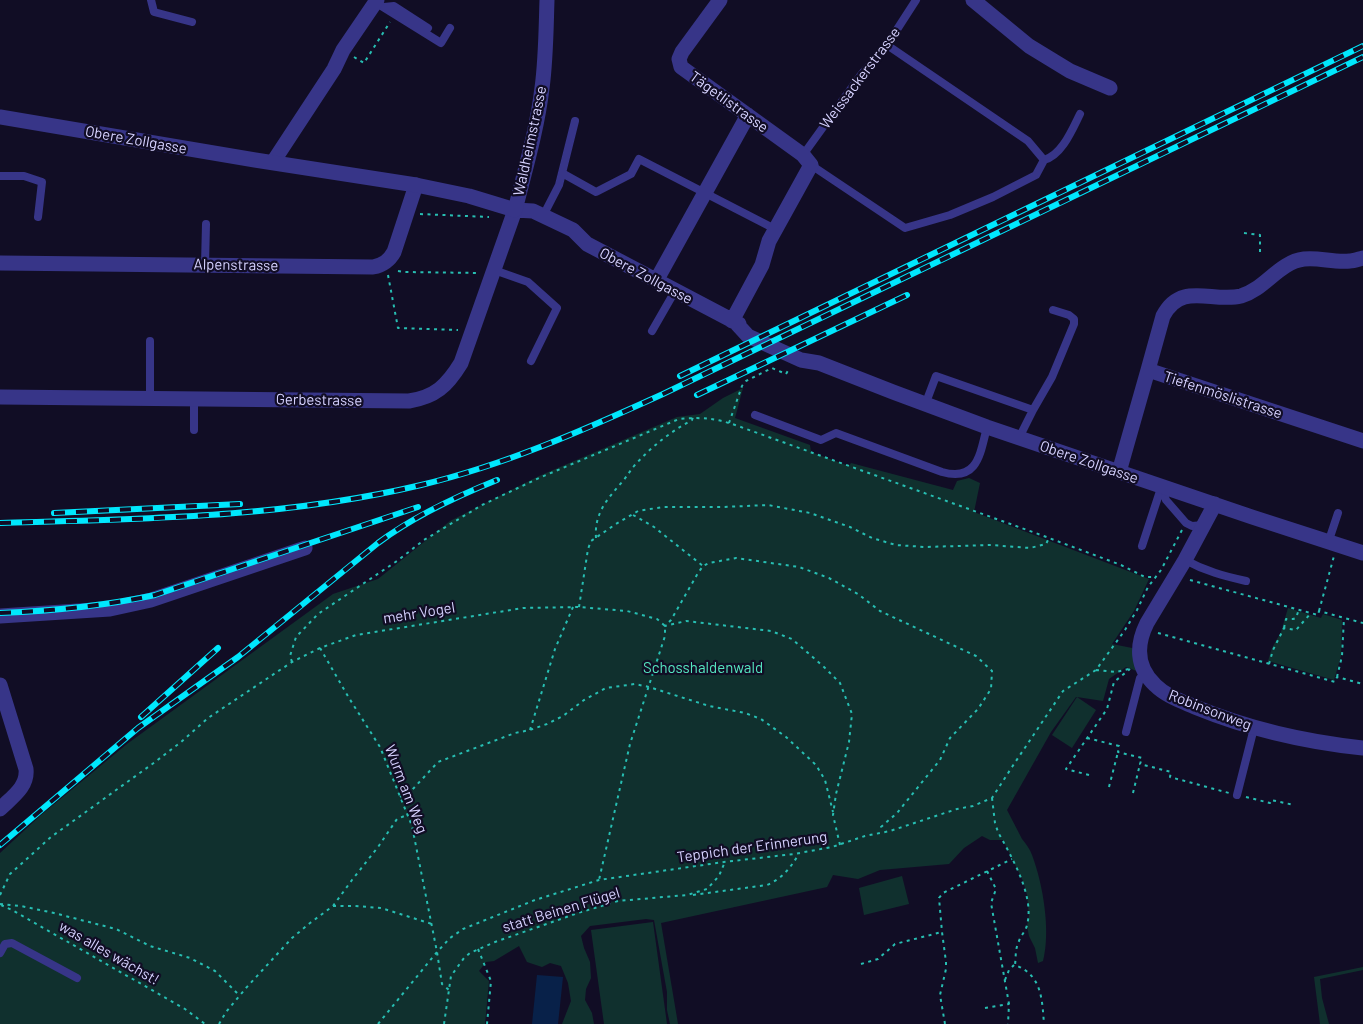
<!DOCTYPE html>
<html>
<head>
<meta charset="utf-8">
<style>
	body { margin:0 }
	canvas { display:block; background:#110d25 }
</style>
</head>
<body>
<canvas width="1363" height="1024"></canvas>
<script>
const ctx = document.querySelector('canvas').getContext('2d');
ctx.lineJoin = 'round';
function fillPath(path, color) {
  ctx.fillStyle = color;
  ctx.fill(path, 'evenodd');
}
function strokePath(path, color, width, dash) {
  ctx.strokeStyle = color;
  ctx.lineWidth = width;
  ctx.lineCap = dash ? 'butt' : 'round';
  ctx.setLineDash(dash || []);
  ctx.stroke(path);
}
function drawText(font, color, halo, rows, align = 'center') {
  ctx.font = font + ' Barlow,sans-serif';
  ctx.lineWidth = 4.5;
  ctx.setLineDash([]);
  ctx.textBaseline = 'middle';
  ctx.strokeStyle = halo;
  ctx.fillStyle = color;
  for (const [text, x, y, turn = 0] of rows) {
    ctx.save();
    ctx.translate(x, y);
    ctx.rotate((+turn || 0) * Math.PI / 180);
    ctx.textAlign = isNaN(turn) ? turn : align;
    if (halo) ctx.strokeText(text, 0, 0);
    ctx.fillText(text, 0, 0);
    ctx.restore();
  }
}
fillPath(new Path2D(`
	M743,388L735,418L810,445L811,452L849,466L851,463L953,490L957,481L969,478L980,483L974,512L1149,579L1134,611L1112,644L1137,649L1145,674L1126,667L1109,679L1103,701L1077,697L1096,710L1072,748L1052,735L1077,697H1076L1051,732L1007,810C1012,820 1017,829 1022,839C1026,844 1030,849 1032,855C1043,884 1051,931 1043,961L1038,963L1035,948L1029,936L1027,926L1029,916L1027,895L1023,881L1003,840H990L982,836L964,848L949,864L880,870L858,879L833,875L827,887L661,923L678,1024H670L667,1010V992L654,920L646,919L590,926L581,936L584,948L590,962L591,978L586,989L585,1000L592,1013L594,1024H562L571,1001L568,983L561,966L550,963L542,967L527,962L519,946L494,961L486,962L479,971L489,981L485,1024H0V853L41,815L127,744L333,594L378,579L450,521L539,476L677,417L700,414L723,398Z
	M1288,608L1321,618L1323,614L1342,620L1341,656L1334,680L1268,661L1272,648L1281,632Z
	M902,876L909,904L864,915L859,888Z
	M653,922L667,1024H604L591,930Z
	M1363,967V970L1320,979L1322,998L1329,1024H1320L1314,977Z`), '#10302e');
fillPath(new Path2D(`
	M537,975L563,977L558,1024H532Z`), '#082149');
strokePath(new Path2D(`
	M354,57L364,63L390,22
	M420,214L489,217
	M1244,233L1260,235V252
	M398,271L404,272L479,273
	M388,275L398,328L458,330
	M729,423L742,386L746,381L772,368L786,374L789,369
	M633,515L654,527L703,566
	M596,538C594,513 608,498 623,481C627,476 630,471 634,466C651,447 670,432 692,420L693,417
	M1190,580L1318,615L1319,611L1363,623
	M579,607L588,549L591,541L616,524L638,511L663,507H723L768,505L810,513L850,527L872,538L896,545L925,547L991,545L1030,548L1046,544L1049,538
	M1319,611L1334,556
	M1284,628L1286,619H1293L1296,618L1299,609
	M1158,633L1335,682L1337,677L1363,684
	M320,648L349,698L380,747L412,826L437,952L442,984L449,990
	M292,662L290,656L296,637L318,614L397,561L424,540L482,505L539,478L679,419C703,417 715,418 738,426L1041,535L1121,565L1145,577H1155
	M1269,664L1273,650L1284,628L1296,630L1311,613
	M1096,670L1116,672L1129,669
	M1337,677L1342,656L1344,618
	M530,730L555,649L573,607
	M1087,738L1119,746L1118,752L1142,758L1140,764L1171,772L1170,777L1229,793
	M1089,775L1066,769L1107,709L1114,682L1130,669
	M1109,787L1118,752
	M1133,793L1140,764
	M400,797L412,790L438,762L515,733L530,730L547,724L563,716L584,700L606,688L635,684L649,687L709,706L745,713L761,719L786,737L816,765L825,780L833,812
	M1246,797L1270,803L1271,800L1294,805
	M992,798L995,823L998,832C1011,856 1035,896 1027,925C1026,931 1021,935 1019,941C1015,949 1016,957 1015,965C1042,975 1042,999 1044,1024
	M840,845L833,815L836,794L849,742L852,714L840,683L824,667L792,639L771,631L686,621L665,626L671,620L698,573L703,566L709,563L736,558L799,567L829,578L858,594L880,611L976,656L992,671L991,689L978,709L950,738L940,760L897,813L881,827L882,831
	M987,871L996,889L991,903L1009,1004L1008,1024
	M0,895L10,874L51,837L155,762L181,742L208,718L292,662L320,648L356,635L523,608L579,607L627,611L657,619L665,626V636L630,744L599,880
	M693,895L767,885C783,878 790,868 799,854
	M0,904L21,906L54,913L116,929L150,946L190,958L215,971L240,996
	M1,905L12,910L185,1009L205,1024
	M333,906H355L381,908L432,924
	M478,949L491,981L487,1024
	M861,964L878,959L895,944L942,932
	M1005,980L1009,970L1014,965
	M985,1008L1009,1004
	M219,1024L226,1012L246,988L292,938L310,923L333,906L352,880L378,847L397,819L407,815
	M378,1024L437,952L450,938L463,929L535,900L599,880L724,862L794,854L832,847L865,836L890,831L957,809L973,806L992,798L1012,767L1063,691L1096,670L1125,630L1137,610L1148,587L1161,570L1182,530
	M444,1024L451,976L464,958L470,953L495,942L578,913L618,901L687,895L707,889L719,876L724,864
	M945,1024L940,995L946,969V962L942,932L939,898L943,893L1012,859`), '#27beb2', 2, [3, 4.5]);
strokePath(new Path2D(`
	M151,0L154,12L192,22
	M375,2L441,43L450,28
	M384,7L394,6L428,28
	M803,155L860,76L887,45L916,0
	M1044,160C1062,155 1072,130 1080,114
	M811,165L905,228L950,215L993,197L1036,175L1044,160L1028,141L887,45
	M562,173L596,192L631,174L639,159L775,229
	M0,176H24L42,182L38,217
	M543,216L559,185L575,121
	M205,265L206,224
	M494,270L528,282L557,308L531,361
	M652,331L675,291
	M150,398V341
	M925,405L936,376L1033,410L1019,438
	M1033,410L1052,377L1074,324V319L1069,315L1053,310
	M755,415L821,440L836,433L942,472C978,482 980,454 987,427
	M194,430V399
	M1162,488L1166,500L1186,523L1192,526L1204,525
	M1328,543L1338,513
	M1142,546L1161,488
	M1185,560C1205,571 1224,576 1246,581
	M1126,732L1140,678L1146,673
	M1237,795L1254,728
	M0,953L5,944L12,943L77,978`), '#373588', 8);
strokePath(new Path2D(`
	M720,0L682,52L679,59L681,67L803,155L811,165L769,241L762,265L732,321
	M973,0L1029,46L1070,71L1110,88
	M273,162L334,69L343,50L377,0
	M515,210L533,211L573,230L587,244L739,324
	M0,263L373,267C383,265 389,261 394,252L416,185
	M656,281L748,115
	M737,324L748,336L801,360L819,363L893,392L987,427L1252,517L1363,553
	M1148,370L1163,316C1181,281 1212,303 1241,296C1265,289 1279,262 1304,259C1319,257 1334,263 1350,261C1354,261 1359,259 1363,258
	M0,397L409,401C435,397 447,386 461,363L515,210
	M1119,472L1148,370L1363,441
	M1215,504L1185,560L1147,623C1136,645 1136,667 1155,685C1166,696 1181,701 1195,707C1249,729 1305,742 1363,748
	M0,616L110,609L151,600L305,548
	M0,685L26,769C28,787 12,797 0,809`), '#373588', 15);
strokePath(new Path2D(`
	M0,117L255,160L416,185L469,196L515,210C525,170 537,130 542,88C546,59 546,29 547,0`), '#373588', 15);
const rail = new Path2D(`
	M680,376L1363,46
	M697,395L907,295
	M54,513L240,504
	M0,523C141,519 283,518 421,485C505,465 584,430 663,394L1363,57
	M0,613C52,611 104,606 155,595L418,507
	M141,717L218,648
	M0,845L138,728L238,657L378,543C414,516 455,497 497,480`);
strokePath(rail, '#00e7fd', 6);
strokePath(rail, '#110d25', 4, [11]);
drawText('15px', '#d6d2ff', '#110d25', [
	["Weissackerstrasse",860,78,-53],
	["Tägetlistrasse",729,102,36],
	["Obere Zollgasse",136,140,10],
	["Waldheimstrasse",530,141,-78],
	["Alpenstrasse",236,265,1],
	["Obere Zollgasse",646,276,28],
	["Tiefenmöslistrasse",1223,395,18],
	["Gerbestrasse",319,400,1],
	["Obere Zollgasse",1089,462,19],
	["mehr Vogel",419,613,-9],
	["Robinsonweg",1210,710,21],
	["Wurm am Weg",406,789,69],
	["Teppich der Erinnerung",752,847,-8],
	["statt Beinen Flügel",561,910,-17],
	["was alles wächst!",109,953,30]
]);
drawText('15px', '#55e7c0', '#110d25', [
	["Schosshaldenwald",703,668]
]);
</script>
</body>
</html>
